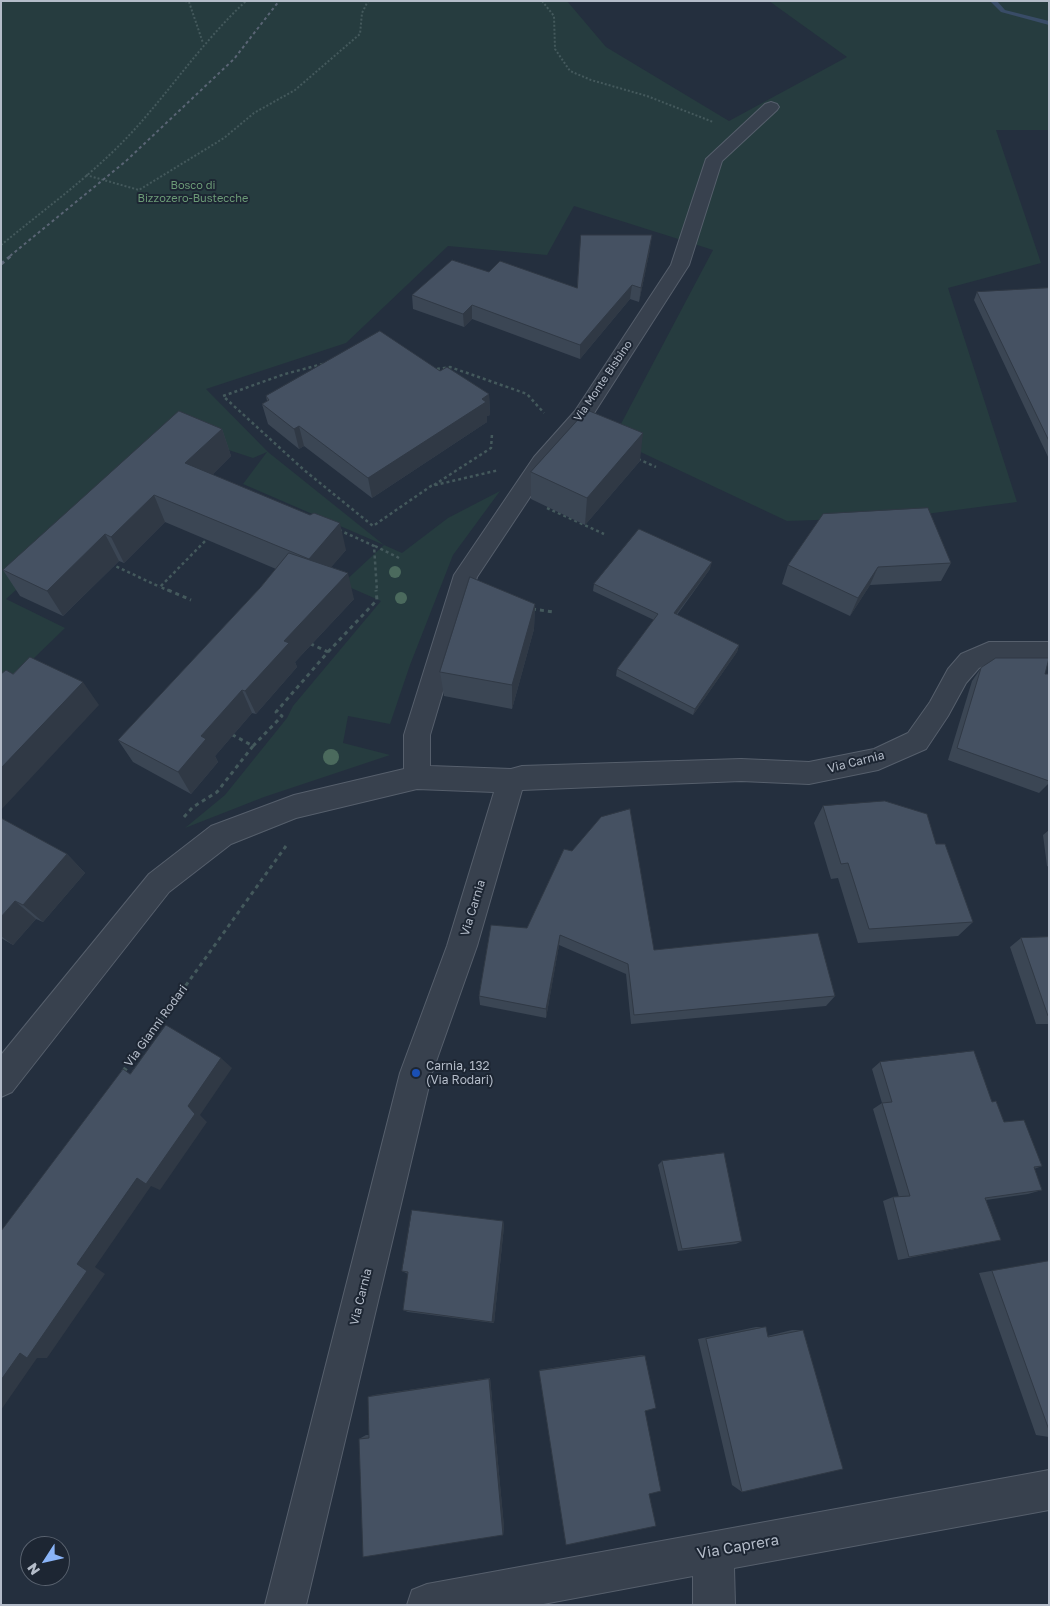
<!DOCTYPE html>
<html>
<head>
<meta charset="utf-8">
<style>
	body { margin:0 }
	#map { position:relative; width:1050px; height:1606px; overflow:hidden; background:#242f3e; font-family:"Golos Text",sans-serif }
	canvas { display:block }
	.frame { position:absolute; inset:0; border:2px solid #b4bcc9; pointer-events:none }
	.north { position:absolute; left:20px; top:1536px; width:50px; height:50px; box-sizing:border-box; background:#1d2633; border:1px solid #59626f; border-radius:50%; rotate:235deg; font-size:14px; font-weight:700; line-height:20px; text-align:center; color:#b4bcc9 }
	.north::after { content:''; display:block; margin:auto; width:18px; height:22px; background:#8ab4f8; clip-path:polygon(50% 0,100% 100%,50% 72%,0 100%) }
</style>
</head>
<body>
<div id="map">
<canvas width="1050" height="1606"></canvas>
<div class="frame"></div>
<div class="north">N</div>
</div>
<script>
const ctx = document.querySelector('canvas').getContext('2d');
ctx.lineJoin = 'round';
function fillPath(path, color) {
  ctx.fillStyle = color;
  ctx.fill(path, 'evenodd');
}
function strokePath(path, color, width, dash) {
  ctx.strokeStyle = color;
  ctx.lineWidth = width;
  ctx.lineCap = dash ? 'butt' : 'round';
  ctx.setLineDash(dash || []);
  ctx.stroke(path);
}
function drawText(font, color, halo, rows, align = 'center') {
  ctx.font = font + ' "Golos Text",sans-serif';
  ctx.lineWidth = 4;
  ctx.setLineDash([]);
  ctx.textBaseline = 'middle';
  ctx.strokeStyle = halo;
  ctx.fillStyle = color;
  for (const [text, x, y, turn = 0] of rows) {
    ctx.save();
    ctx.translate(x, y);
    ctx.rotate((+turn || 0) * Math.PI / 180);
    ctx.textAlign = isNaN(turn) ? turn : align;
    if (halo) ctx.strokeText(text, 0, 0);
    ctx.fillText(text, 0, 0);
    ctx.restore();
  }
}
fillPath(new Path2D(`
	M1,1H567L606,47L729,121L847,57L769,1H1049V130H996L1041,263L948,288L1017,502L903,517L787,521L613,439L713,250L574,206L547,255L448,246L346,343L206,389L268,452L384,545L402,553L448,518L500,491L453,555L410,665L390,724L348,716L343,743L390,755L264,797L185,828L225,795L287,718L293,706L381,601L342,584L384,545L243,484L267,452L253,458L186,436L6,599L65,628L1,690Z`), '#263c3f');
fillPath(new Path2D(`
	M990,1H997L1005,10L1049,21V25L1001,12Z`), '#394c67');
const street = new Path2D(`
	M771,102L777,104L779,107L777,110L722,161L689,265L589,421L550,467L477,577L430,735V766L511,769L522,766L741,759L809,762L874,749L908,733L930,702L948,669L961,654L989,642H1049V662H992L979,668L966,683L948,716L926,749L878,770L809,784L741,781L522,790L477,946L432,1073L306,1605H265L400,1073L447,946L494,792L417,789L296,818L231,844L169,892L12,1092L1,1097V1055L149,874L211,826L294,795L404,769V735L454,575L534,457L575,411L671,265L706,159L765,104Z
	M1049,1470V1510L734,1568L735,1605H693V1576L538,1605H407L412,1590L427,1584Z`);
strokePath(street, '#565f6c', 2);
strokePath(new Path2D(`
	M185,1L189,2L203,43
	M542,1L554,16L555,49L570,71L591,80L647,96L713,122
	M86,175L139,190L224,138L254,113L295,90L360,34L362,13L368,1
	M1,245C46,208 94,174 134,130C172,88 204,40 246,1`), '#44595c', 2, [2, 2]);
strokePath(new Path2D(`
	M323,364L285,374L223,396L304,470L373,526L431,486L499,470
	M431,370L450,367L527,394L544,413
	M638,459L656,467
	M434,485L491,448L492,434
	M547,508L604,534
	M339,530L374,546L377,591
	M375,546L399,558
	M111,564L160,587
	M170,591L160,587L209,537`), '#44595c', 2.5, [3, 3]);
strokePath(new Path2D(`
	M168,590L191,600
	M532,609L554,612
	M328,652L377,600L376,590
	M253,746L282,716L276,712L328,652L309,643
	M184,817L193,807L217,792L253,746L231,734
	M153,1031L286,846`), '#44595c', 3, [4, 4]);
strokePath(new Path2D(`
	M123,1072L154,1029`), '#44595c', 4.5, [5, 5]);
fillPath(street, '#38414e');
strokePath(new Path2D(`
	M10,256L126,161L234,59L279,1`), '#5a6575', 2, [3, 3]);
strokePath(new Path2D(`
	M1,264L12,255`), '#5a6575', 3, [4, 4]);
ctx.fillStyle = '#4b6a5d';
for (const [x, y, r] of [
	[395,572,6],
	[401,598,6],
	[331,757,8]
]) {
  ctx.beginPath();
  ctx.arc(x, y, r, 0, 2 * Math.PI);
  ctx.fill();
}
fillPath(new Path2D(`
	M650,249L639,302L630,299L580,359L472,319L464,327L413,309L412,295L489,272L577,288Z
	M1049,288V459L974,300L977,292Z
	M440,371L489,394L490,415L487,416V422L372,498L304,446L299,449L268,424L262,404L267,401L266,396Z
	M222,429L231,456L212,475L346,550L331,567L354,599L295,662L297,667L256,714L252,713L215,756L218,762L191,794L133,762L118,740L260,588L276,569L165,522L124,563L119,561L63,616L20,596L3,570Z
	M640,461L585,525L531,499V472Z
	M951,563L941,581L870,585L850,616L782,584L788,565Z
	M710,569L677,615L739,645L737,652L693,715L616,676L617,669L654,620L593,591L594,584Z
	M535,604L534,629L512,709L444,696L440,672Z
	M981,668L1045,674L1049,783L1039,793L948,760L972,681Z
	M823,806L936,844L973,922L958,936L858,943L838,878L831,879L814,823Z
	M1,818L67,854L85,873L43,922L36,919L13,945L1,938Z
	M1049,830V867L1047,866L1043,835Z
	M491,925L654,950L835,996L826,1006L631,1024L626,974L559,945L546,1018L480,1005L479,996Z
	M1049,937V1024H1036L1010,947L1021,938Z
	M880,1062L992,1102L1004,1122L1042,1166L1034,1169L1042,1190L1028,1194L986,1200L1001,1240L898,1260L883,1201L893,1197H899L873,1109L882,1103L872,1069Z
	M662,1161L742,1241L736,1244L678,1251L658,1165Z
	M503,1221L504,1226L494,1323L408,1312L403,1310L408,1274L402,1271Z
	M1049,1261V1437L1036,1435L979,1273Z
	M756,1327H766L767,1336L792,1330H803L742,1492L732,1485L698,1339Z
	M642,1355L645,1356V1411L565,1539L539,1370Z
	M490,1378L504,1527L503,1535L359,1439L366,1435H369L368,1397L374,1395Z`), '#3b4654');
fillPath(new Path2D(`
	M652,235L650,249L639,302L641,288Z
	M632,285L630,299L580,359V345Z
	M472,305V319L464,327L463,314Z
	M489,394L490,415L487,416V422L372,498L368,478Z
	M299,426L304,446L299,449L294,429Z
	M222,429L231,456L196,491L185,463Z
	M643,433L640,461L585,525L587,498Z
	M154,495L165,522L124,563L111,537Z
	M340,523L346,550L316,585L309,559Z
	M105,534L119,561L63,616L47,591Z
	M712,562L710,569L672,620L674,613Z
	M878,567L870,585L850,616L858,598Z
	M348,573L354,599L295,662L297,667L256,714L245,691L284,641Z
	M535,604L534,629L512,709V685Z
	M739,645L737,652L693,715L695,709Z
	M83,682L99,705L1,810V768Z
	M242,690L252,713L215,756L218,762L191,794L178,772L201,736Z
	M67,854L85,873L43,922L23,905Z
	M15,901L36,919L13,945L1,936V917Z
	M560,935L559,945L546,1018V1009Z
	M221,1058L232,1068L200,1115L207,1122L160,1190L151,1186L95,1267L105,1274L47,1358H37L1,1410V1380L77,1264Z
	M503,1221L504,1226L494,1323L492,1322Z
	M490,1378L504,1527L503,1535L489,1379Z`), '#303945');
const building = new Path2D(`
	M581,235H652L641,288L632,285L580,345L472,305L463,314L412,295L452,260L489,272L500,261L577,288Z
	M1049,288V441L977,292Z
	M380,331L440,371L447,367L489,394L482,399L486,402L368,478L299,426L294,429L262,404L269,400L266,396Z
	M587,410L643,433L587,498L531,472Z
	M179,411L222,429L185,463L310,515L314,513L340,523L309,559L154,495L111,537L105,534L47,591L3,570Z
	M928,508L951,563L878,567L858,598L788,565L823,514Z
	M639,529L712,562L674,613L739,645L695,709L617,669L658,614L594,584Z
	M289,553L348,573L284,641L289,643L245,691L242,690L201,736L206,739L178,772L118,740L260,588Z
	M470,577L535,604L512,685L440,672Z
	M30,657L83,682L1,768V674L6,670L13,674Z
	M996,658H1049L1045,674H1049V781L957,748L981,668Z
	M885,801L927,814L936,844H945L973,922L869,929L848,863L841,864L823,806Z
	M630,809L654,950L818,933L835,996L634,1015L628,964L560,935L546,1009L479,996L491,925L527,928L564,849L572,851L601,817Z
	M1,818L67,854L23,905L15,901L1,917Z
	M1049,937V1016H1048L1021,938Z
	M166,1025L221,1058L188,1106L195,1114L146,1184L137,1178L77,1264L87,1271L27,1358L20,1353L1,1380V1231L123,1069L130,1074Z
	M974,1051L992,1102L996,1101L1004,1122L1024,1120L1042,1166L1034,1167L1042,1190L985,1198L1001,1240L909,1257L893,1197L910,1196L882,1103L892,1102L880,1062Z
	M724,1153L742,1241L682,1249L662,1161Z
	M412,1210L503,1221L492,1322L403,1310L408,1272L402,1271Z
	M1049,1261V1430L992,1271Z
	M766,1327L768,1337L803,1330L843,1469L742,1492L706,1339Z
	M645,1356L656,1408L645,1411L661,1491L649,1494L656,1526L566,1545L539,1371Z
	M489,1379L503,1535L363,1557L359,1439L369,1438L368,1397Z`);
fillPath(building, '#455162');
strokePath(building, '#303945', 1);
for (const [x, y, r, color] of [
	[416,1073,5,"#1a4fb4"]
]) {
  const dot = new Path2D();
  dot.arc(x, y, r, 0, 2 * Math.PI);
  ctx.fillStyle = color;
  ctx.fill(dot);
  strokePath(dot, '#1d2633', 2);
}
drawText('11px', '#6b9a76', '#1d2633', [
	["Bosco di",193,186],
	["Bizzozero-Bustecche",193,199]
]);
drawText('11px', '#b4bcc9', '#1d2633', [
	["Via Monte Bisbino",603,381,-56]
]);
drawText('12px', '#b4bcc9', '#1d2633', [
	["Via Carnia",856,762,-14],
	["Via Carnia",473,908,-73],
	["Via Gianni Rodari",156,1026,-54],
	["Via Carnia",361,1297,-76]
]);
drawText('12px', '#b4bcc9', '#1d2633', [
	["Carnia, 132",426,1066],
	["(Via Rodari)",426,1080]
], 'left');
drawText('15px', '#b4bcc9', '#1d2633', [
	["Via Caprera",738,1547,-10]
]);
</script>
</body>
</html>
